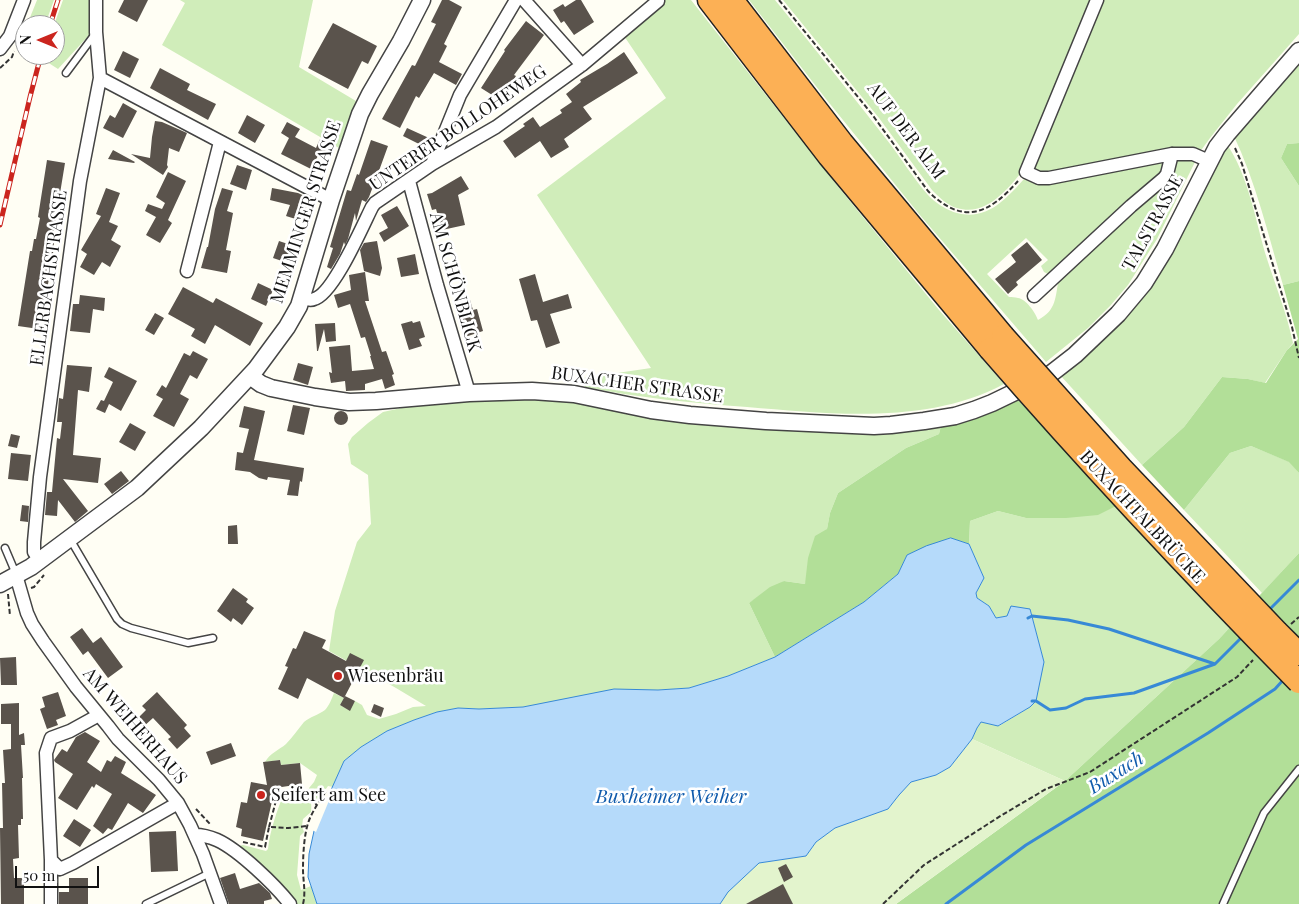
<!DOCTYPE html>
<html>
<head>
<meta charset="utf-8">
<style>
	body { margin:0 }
	#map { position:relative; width:1299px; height:904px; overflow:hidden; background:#fffef4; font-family:"Playfair Display",serif }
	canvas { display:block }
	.north { position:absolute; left:15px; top:15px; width:50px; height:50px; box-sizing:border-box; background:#fff; border:1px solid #a0a0a0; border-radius:50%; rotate:270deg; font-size:14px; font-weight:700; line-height:20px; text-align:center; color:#111 }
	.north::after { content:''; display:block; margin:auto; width:18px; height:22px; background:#cb251e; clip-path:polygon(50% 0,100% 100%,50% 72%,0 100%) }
	.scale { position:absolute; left:15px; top:866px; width:84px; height:22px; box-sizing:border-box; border:2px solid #111; border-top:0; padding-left:6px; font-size:15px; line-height:18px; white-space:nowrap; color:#111; -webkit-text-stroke:4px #fff; paint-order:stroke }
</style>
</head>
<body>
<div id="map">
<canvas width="1299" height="904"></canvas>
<div class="north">N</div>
<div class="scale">50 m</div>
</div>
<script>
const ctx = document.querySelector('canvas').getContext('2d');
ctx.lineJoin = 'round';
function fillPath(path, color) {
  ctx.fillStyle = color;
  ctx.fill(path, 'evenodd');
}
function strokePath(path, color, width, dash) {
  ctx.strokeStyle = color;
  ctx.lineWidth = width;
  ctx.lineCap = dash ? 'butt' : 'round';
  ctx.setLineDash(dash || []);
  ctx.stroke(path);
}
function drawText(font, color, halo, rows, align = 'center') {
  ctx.font = font + ' "Playfair Display",serif';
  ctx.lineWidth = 5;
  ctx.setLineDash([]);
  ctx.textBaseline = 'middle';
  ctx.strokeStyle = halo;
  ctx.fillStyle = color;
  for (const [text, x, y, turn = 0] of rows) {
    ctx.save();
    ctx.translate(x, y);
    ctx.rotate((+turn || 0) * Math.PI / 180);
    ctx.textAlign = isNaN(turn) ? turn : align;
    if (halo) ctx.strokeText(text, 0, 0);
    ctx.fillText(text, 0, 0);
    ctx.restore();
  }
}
fillPath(new Path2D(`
	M37,0H54L45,25H27Z
	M63,0H92L91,33L58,69L44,60L45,55H55V25H54Z
	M180,0H313L299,67L356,101L339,148L162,45L185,3Z
	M665,0H691L840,189L939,310L1004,384C927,425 831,414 747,407C693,403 639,398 585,387L583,378L651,368L537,195L666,98L624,36Z
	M749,0H775C813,46 850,93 887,140C901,158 913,178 928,195C934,202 948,211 957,213C987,221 1006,199 1024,179L1033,183L1054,181L1164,161L1162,175L1052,272L1048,274L1044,272L1041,266L1048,260L1026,238L987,274L1009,297C1012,297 1015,297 1018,298C1026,299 1035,312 1038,320C1057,310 1055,297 1059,278L1177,160L1189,158L1195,162L1157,239L1128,285L1110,306L1088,328L1046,362L919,214L826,99Z
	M783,0H1094L1024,169C1008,189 986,217 957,208C948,206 939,197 932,190L879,118Z
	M1100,0H1299V34L1237,104L1210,138L1202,149L1048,175L1036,170L1033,166Z
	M1299,60V143L1287,144L1281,158L1299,186V281L1283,285C1268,234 1256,182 1233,134Z
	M1226,143C1249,176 1255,220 1267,259C1276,287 1287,314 1293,343L1287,350L1265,383L1248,379L1222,377L1184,427L1142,465L1060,375L1118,325Z
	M491,397L560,399L632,415L650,418L941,426L939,434L906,448L838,493L830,513L827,529L805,584L784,581L749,603L775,657L728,676L689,688L658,690L523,707L479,709L458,708L437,712L414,720L387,731L361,747L344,761L333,787L328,786L321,796L315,800L309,788L314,782L317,775L300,763L281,765L280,760L265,762C270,753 279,750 286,744C293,737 298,729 304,722C310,717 318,715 325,710C329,706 332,698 334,693L344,698L340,705L349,710L355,701L362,705L367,715L379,719L396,714L413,707L426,706L396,688L329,651L335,611L357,542L371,524L368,475L351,464L348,444L352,437L368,423L383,412L420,404Z
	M1251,446L1290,462L1299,473V553L1262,593L1184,510L1230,453Z
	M1118,505L1232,625L1219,639L1065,781L972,739L977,728L981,722L999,726L1030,707L1044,662L1030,609L1007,616L996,618L989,606L977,598L976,593L984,578L969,544L970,521L998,511L1026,518Z
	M305,790C311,796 312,804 311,812L303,819L302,826L304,832L300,836L297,875L301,890L311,886L317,904H297L290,895L239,849V846L243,845L266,851L268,849C270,830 277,811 284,793Z`), '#d0edba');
fillPath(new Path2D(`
	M1299,143V186L1281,158L1287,144Z
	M1299,281V473L1289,462L1251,446L1230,453L1184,510L1142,465L1184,427L1222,377L1248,379L1266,383L1287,350L1298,339L1283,285Z
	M1017,399L1118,505L1098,515L1066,518H1026L998,511L970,521L969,544L950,538L907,555L898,574L864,602L775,657L749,603L770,587L784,581L805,584L808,558L815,536L827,529L830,513L838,493L906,448L939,434L941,426Z
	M1299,553V904H896L1065,781L1219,639Z`), '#b2df98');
fillPath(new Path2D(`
	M972,739L1065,781L896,904H720L728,892L759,863L806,856L816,842L835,828L888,809L899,795L911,782L936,775L950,767Z`), '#e3f4cd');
const water = new Path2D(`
	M951,538L969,544L984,578L976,593L977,598L989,606L996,618L1007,616L1011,606L1030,609L1044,662L1036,701L1030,707L998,726L981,722L977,728L972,739L950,767L936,775L911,782L899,795L888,809L835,828L816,842L806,856L759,863L728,892L720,904H317L308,877L309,854L314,831L331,790L344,761L361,747L387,731L414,720L437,712L458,708L479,709L523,707L614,689L658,690L689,688L728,676L775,657L864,602L898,574L907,555L926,546Z`);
fillPath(water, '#b5dafa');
strokePath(water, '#3789d6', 1);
fillPath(new Path2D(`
	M329,789L333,791L316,832L312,830Z`), '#fffef4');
strokePath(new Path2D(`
	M1268,611L1299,580
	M1028,618L1032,616L1068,620L1109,629L1215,664
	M1032,701H1036L1050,710L1066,708L1085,699L1134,693L1215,664L1242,637
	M946,904L1026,845L1208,733L1275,689L1284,679`), '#3789d6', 3);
fillPath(new Path2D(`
	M124,0H148L137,22L118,12Z
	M442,0H449L462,7L444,44L447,46L439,62L462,74L456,85L434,73L419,98L416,96L400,128L382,119L412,65L415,66L436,24L431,22Z
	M576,0H581L594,22L574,35L564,21L561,23L553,10L563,4L565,7Z
	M526,21L544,35L514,75L516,76L500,100L481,88L505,51L504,50Z
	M333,23L377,46L368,64L362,61L348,89L308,68Z
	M123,51L139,59L130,78L114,70Z
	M624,52L638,73L583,107L592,119L564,139L569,147L551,158L540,141L515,158L503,141L525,126L523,124L533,117L540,127L562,113L560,110L572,102L566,94L581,82L580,80L607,64Z
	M160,68L190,84L187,90L216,104L208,120L150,88Z
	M123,103L137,111L123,138L103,128L110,115L115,118Z
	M247,115L265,125L255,143L238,133Z
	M155,121L162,122L187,133L179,152L169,148L167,165L168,167L163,175L131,154L150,158L152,137Z
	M287,122L300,129L295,137L316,148L320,139L329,144L324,154L320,152L311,169L281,154L289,138L281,133Z
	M407,128L429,138L425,147L403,136Z
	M371,140L388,146L380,168L369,197L366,202L362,200L356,221L355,213L348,239L345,245L344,242L340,254L331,269L327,267L333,248L330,247L347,190L351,191L357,174L359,175Z
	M113,150L135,162L134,163L108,159Z
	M47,160L65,163L52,242H54L53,255L47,290L45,289L39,329L18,326L30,251H32L34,239H36L40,218L38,217Z
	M237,165L252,170L246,190L230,184Z
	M168,172L186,181L168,220L172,223L160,243L146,235L156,217L145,211L148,204L162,209L165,203L156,197Z
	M461,176L469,189L458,195L465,225L442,230L436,209L432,210L427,194L432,193Z
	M106,188L120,193L109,222L118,226L111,240L121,246L110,267L102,262L94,275L80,267L87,254L81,250L101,216L96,214Z
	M222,188L233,191L227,211L233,213L226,250L231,251L227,273L201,268L207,247H208L215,209Z
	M272,188L298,193L309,198L302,221L286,216L290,205L270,200Z
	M397,206L409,226L384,242L379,233L388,228L381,215Z
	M279,241L294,246L288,263L273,258Z
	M377,241L382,268L380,276L364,271L360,250L364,243Z
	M1027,242L1042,260L1016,282L1018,285L1008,294L995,279L1016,262L1011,255Z
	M415,254L419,274L401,277L397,258Z
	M365,272L369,301H365L382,352L386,351L394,374L392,375L395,385L385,389L382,379L365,384V390L346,391L345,381L331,383L329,372L332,373L329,347L350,345L352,371L374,369L370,356H371L365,337L361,338L350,304L338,308L334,295L351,290L349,275Z
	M535,274L543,302L568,294L572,308L550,314L560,343L546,348L537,320L531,321L519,279Z
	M258,283L273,290L266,306L251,299Z
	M183,287L213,303L216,298L263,323L250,346L215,325L205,344L191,336L195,329L168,314Z
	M80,295L105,298L104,311L93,309L90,333L70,331L73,304H79Z
	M470,300L473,310L477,309L483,331L465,337L458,314L463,313L460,304Z
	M155,313L164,318L154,335L145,330Z
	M412,321L413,323L420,321L425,337L419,339L422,346L409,350L401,324Z
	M335,323L336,341L326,342L324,329L318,351H317L315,324Z
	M193,351L208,359L197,379L190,375L180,394L189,399L174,427L153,416L163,399L156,395L162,385L166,388L184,353L190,356Z
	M298,363L313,367L308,385L293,380Z
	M67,365L92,367L89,392L78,390L73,455L101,458L98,483L63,479L88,511L75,522L58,500L57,516L45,515L47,492H52L57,438L60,439L62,422H57L59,398L63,399Z
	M109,367L137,381L121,411L109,404L105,413L96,409L101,400L104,401L113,382L104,377Z
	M293,405L310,408L304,435L287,431Z
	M244,406L265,411L254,460L304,468L302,482L300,481L298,496L287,495L290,480L268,477L267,480L259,478L250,472L235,470L237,452L243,453L249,429L239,427Z
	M334 418a7 7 0 1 1 14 0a7 7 0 1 1-14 0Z
	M130,423L146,432L135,451L119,442Z
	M11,434L20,436L17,448L8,446Z
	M11,453L31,455L28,481L8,479Z
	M121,471L129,481L112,494L104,484Z
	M22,505L29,506L28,522L20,521Z
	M237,525L238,544H228V526Z
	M233,588L248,599L246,602L254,608L242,625L233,618L231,622L217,611Z
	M82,628L93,643L101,637L123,667L108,678L88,651L83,655L70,637Z
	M304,631L326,640L322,648L346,661L350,653L364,660L344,698L307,678L298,699L278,689L288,667L285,666L293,648L296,649Z
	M16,657L17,685H1L0,658Z
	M58,692L66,716L56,720L58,725L47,729L40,709L45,707L42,697Z
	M157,692L187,725L184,728L191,736L177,749L168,739L171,737L153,718L143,727L136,720L146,710L142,706Z
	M345,696L355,701L350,711L340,705Z
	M19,703V735L24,733L25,745H21L23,778H22L23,819H21V825H18L19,858L13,859L14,878H24V904H1L0,828H3L2,783H5L3,750L11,749V724H1V704Z
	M374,704L384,708L381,717L371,712Z
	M85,732L100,741L87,762L101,772L107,760L111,762L115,756L126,762L121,773L156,795L143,813L128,803L112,830L108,828L103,834L93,826L112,794L96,784L94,788L92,786L77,810L58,798L73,774L55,762L54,760L62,749L67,752L76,737Z
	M231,743L236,756L211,765L206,752Z
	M280,760L281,765L300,763L302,784L275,788L263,841L241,836L242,829L236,827L241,802L247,803L251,782L267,785L263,762Z
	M74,819L91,830L80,847L63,836Z
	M176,831L178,871L151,872L149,832Z
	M786,864L793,877L784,882L778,868Z
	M235,873L240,889L259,883L270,893L272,899L264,901V904H229L220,878Z
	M69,878H88V904H59V892H69Z
	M783,884L793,904H746Z`), '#5a534c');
const service = new Path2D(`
	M66,73L95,34
	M70,539L117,619L122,624L131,628L188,643L213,638
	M5,548L16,574
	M146,904L210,873
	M1223,904L1264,813L1299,769`);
const minor = new Path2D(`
	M524,0L582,65
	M1097,0L1026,172L1039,178H1049L1172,154H1193L1209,161
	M0,49L10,36L24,0
	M100,78L331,200
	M432,164L460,95L516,0
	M409,181L437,285L469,393
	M187,271L220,142
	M1034,296L1131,206L1164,178L1167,174L1172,154
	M303,298C306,299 310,301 314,299C333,295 363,225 372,207L375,203L432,164L496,127L582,65L658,1
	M40,561L34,552V542L40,477L80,181L100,78L96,32V0
	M16,575L27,613L32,624L43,641L76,687L108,726L118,739L159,780L178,803L190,825L203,854L221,904
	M99,715L70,731L51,738L46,753L51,860L60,869L73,863L178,803
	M195,835C203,835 210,837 217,840C239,850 275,885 290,904
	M51,860V904`);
const tertiary = new Path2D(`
	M250,376L261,384L271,388L315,397L349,402L376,401L469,393L532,391L574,394L651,410L690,415L766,421L874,426L891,425L924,421L955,416L974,410L992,403L1048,376L1075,355L1118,314L1144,283L1165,249L1217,147L1227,134L1299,51
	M0,584L31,567L137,488L201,428L256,369L287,327L299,306L331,200L360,114L370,94L401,41L422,0`);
const motorway = new Path2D(`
	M709,0L829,156L990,349
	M732,0L842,143L1003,336`);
strokePath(service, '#444', 9);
strokePath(minor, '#444', 15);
strokePath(tertiary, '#444', 19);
strokePath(motorway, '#222', 25);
strokePath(new Path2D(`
	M779,0L871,113L928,191C963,226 989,214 1018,181
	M0,68L12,57L14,51
	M1235,148L1242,164L1292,327L1299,358
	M31,588L34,587L44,575
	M8,594L10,616
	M1291,624L1299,617
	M308,790L317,806
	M196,809L210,824
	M269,827L278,793
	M243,842L265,847L269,827L288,828L307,826
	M303,904C306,892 303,881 303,869C303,855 304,831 310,818C314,809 320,800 326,791
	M883,904L924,865L1002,815L1046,789L1090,772L1237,677L1253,660`), '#333', 2, [5, 2.5]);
strokePath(service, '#fff', 6);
strokePath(minor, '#fff', 12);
strokePath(tertiary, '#fff', 16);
strokePath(motorway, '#fcb055', 22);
const rail = new Path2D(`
	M50,25L58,0
	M0,225L30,97L41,55`);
strokePath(rail, '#cb251e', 5);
strokePath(rail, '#fff', 3, [9]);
const motorwayBridge = new Path2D(`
	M1003,336L1121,468L1277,632L1299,654
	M990,349C1089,463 1193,574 1299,682`);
strokePath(motorwayBridge, '#222', 25, []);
strokePath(motorwayBridge, '#fcb055', 22);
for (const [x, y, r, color] of [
	[338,676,5,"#cb251e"],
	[261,795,5,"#cb251e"]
]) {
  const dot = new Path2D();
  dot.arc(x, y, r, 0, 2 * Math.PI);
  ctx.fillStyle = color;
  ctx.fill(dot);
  strokePath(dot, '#fff', 2);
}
drawText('18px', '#111', '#fff', [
	["UNTERER BOLLOHEWEG",458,128,-34],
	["AUF DER ALM",906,131,53],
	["MEMMINGER STRASSE",306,212,-72],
	["TALSTRASSE",1153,223,-61],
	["ELLERBACHSTRASSE",49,278,-82],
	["AM SCHÖNBLICK",455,282,74],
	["BUXACHER STRASSE",637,385,8],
	["BUXACHTALBRÜCKE",1142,517,47],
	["AM WEIHERHAUS",135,726,49]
]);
drawText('18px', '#111', '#fff', [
	["Wiesenbräu",348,676],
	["Seifert am See",271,795]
], 'left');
drawText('italic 19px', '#105bac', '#fff', [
	["Buxach",1116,773,-32],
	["Buxheimer Weiher",671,797]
]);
</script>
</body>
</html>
